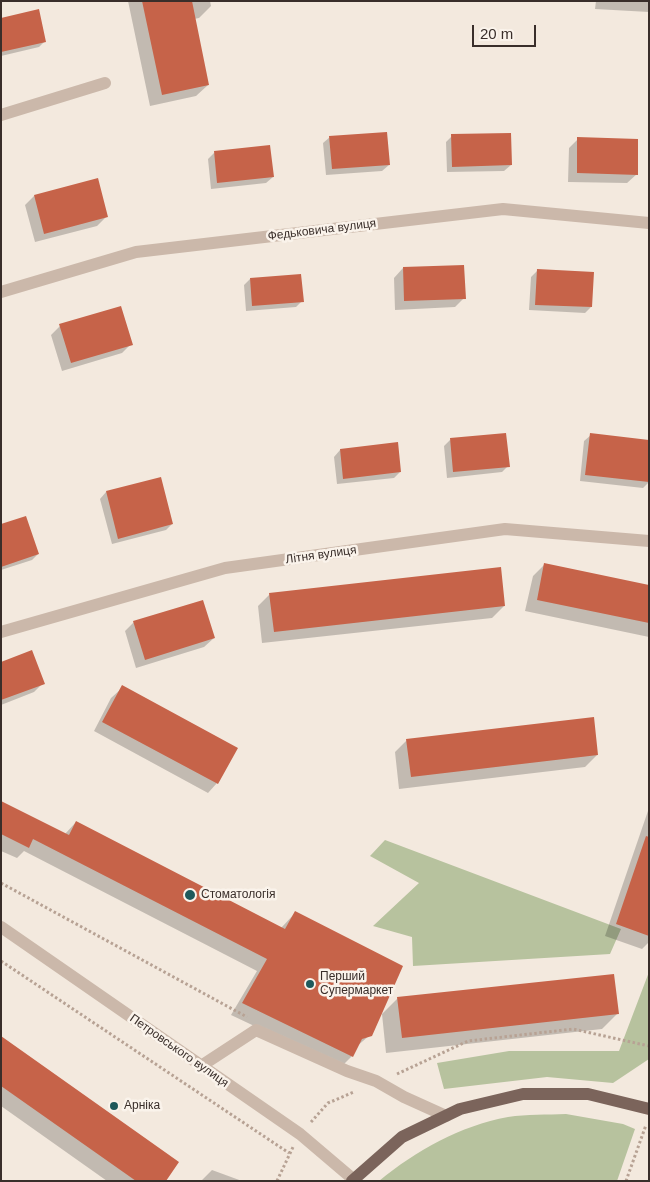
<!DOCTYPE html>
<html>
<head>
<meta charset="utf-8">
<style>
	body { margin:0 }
	#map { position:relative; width:650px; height:1182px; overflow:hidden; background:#f3e9de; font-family:Helvetica,sans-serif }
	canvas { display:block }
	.frame { position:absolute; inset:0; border:2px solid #392e2a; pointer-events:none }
	.scale { position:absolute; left:472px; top:25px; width:64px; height:22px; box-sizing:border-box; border:2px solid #392e2a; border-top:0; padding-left:6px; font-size:15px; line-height:18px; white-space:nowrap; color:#392e2a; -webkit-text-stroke:4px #faf3eb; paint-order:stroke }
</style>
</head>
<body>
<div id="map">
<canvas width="650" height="1182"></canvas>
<div class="frame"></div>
<div class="scale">20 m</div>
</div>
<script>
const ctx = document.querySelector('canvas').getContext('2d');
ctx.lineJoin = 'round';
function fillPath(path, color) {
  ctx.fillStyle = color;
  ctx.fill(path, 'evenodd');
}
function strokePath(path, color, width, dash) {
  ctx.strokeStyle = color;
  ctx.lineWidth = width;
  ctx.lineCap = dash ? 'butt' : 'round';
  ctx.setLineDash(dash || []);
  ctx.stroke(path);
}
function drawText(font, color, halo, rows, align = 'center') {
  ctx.font = font + ' Helvetica,sans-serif';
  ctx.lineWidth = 5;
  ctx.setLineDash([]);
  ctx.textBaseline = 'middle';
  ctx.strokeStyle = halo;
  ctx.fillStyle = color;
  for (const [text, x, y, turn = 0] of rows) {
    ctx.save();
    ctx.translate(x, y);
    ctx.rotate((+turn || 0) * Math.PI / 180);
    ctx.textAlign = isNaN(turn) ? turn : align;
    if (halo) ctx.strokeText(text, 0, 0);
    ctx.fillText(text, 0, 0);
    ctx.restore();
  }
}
fillPath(new Path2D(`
	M385,840L621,929L610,954L413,966L412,937L373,926L419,883L370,856Z
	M649,972V1059L613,1083L547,1077L444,1089L437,1063L509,1051H619Z
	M566,1114L623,1124L635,1129L617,1181H379C417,1150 460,1126 508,1117C527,1114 547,1115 566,1114Z`), '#b7c29e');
fillPath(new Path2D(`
	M128,1H210L211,6L199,18L194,19L208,85L196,96L150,106Z
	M596,1H649V12L595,9Z
	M1,19L45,41L39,47L1,56Z
	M452,136L511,165L504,171L447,172L446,142Z
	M330,137L389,165L382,171L326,175L323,143Z
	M578,139L637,174L627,183L568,182L569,148Z
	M214,153L273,177L266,183L211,189L208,159Z
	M34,196L107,216L97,226L35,242L25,205Z
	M403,268L464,298L455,307L395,310L394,278Z
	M537,271L591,307L585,313L529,310L531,277Z
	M250,279L302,301L296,307L246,311L244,285Z
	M60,326L131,344L122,353L62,371L51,335Z
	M591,435L649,441V482L643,488L580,481L584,441Z
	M450,440L508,466L502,472L447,478L444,446Z
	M397,444L400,472L394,478L337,484L334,457L340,450Z
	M160,479L172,524L166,530L112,544L100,499L106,492Z
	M1,526L38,554L32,560L1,570Z
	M545,564L649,586V637L525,611L533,576Z
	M270,594L504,606L492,618L262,643L258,606Z
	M134,622L214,638L204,647L136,668L125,631Z
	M1,663L43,683L34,692L1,705Z
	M121,689L236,748L217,783L208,793L94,731L111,698Z
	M407,740L597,755L585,767L399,789L395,752Z
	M1,802L65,834L76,822L281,928L296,912L370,1035L356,1047L352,1056L341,1067L231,1015L257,971L24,851L17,858L1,851Z
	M649,808V942L642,949L605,936Z
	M398,998L618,1013L602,1029L386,1053L382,1014Z
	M1,1038L164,1181H107L1,1106Z
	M212,1170L242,1181H201Z`), '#0003');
fillPath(new Path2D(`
	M142,1H192L209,85L162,95Z
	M39,9L46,42L1,52V18Z
	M387,132L390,165L332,169L329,136Z
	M511,133L512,165L452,167L451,134Z
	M577,137L638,139V175L577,173Z
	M270,145L274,177L217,183L214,151Z
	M98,178L108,217L44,234L34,195Z
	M464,265L466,299L404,301L403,267Z
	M537,269L594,272L592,307L535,305Z
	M301,274L304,302L252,306L250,278Z
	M121,306L133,345L71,363L59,324Z
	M506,433L510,467L453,472L450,438Z
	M590,433L649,440V482L585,475Z
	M398,442L401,472L343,479L340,449Z
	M161,477L173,524L118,539L106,491Z
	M26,516L39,554L1,567V524Z
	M544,563L649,585V623L537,600Z
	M501,567L505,606L274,632L269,593Z
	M203,600L215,638L145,660L133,621Z
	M32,650L45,684L1,700V662Z
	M122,685L238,748L218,784L102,722Z
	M594,717L598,755L411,777L406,739Z
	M1,801L69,835L76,821L285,929L295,911L403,966L372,1036L362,1039L353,1057L242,1003L267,959L33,839L29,848L1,834Z
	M646,836L649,837V936L616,924Z
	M614,974L619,1014L402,1038L397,997Z
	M1,1036L179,1162L166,1181H136L1,1086Z`), '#c66349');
strokePath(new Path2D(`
	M1,883L247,1017
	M1,961L289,1153
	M397,1074L468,1041L573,1029L649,1046
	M311,1122L328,1103L354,1092
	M277,1181L293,1147
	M626,1181L646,1125`), '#b7a294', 3, [2.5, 2.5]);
strokePath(new Path2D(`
	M1,115L105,83
	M1,292L136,252L503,209L649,223
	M1,632L225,568L505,529L649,541
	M1,927L300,1134L353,1179
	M201,1066L256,1030L347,1071L376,1081L404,1097L446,1116`), '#cbb8aa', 12);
strokePath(new Path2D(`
	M352,1181L402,1137L460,1109L523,1094H588L649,1109`), '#7b645b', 12);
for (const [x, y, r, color] of [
	[190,895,6,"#1e595b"],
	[310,984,5,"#1e595b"],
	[114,1106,5,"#1e595b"]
]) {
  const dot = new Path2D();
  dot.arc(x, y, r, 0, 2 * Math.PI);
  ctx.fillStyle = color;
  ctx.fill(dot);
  strokePath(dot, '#faf3eb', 2);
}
drawText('12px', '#392e2a', '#faf3eb', [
	["Федьковича вулиця",322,230,-7],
	["Літня вулиця",321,555,-8],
	["Петровського вулиця",179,1051,35]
]);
drawText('12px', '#392e2a', '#faf3eb', [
	["Стоматологія",201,895],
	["Перший",320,977],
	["Супермаркет",320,991],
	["Арніка",124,1106]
], 'left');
</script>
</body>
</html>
